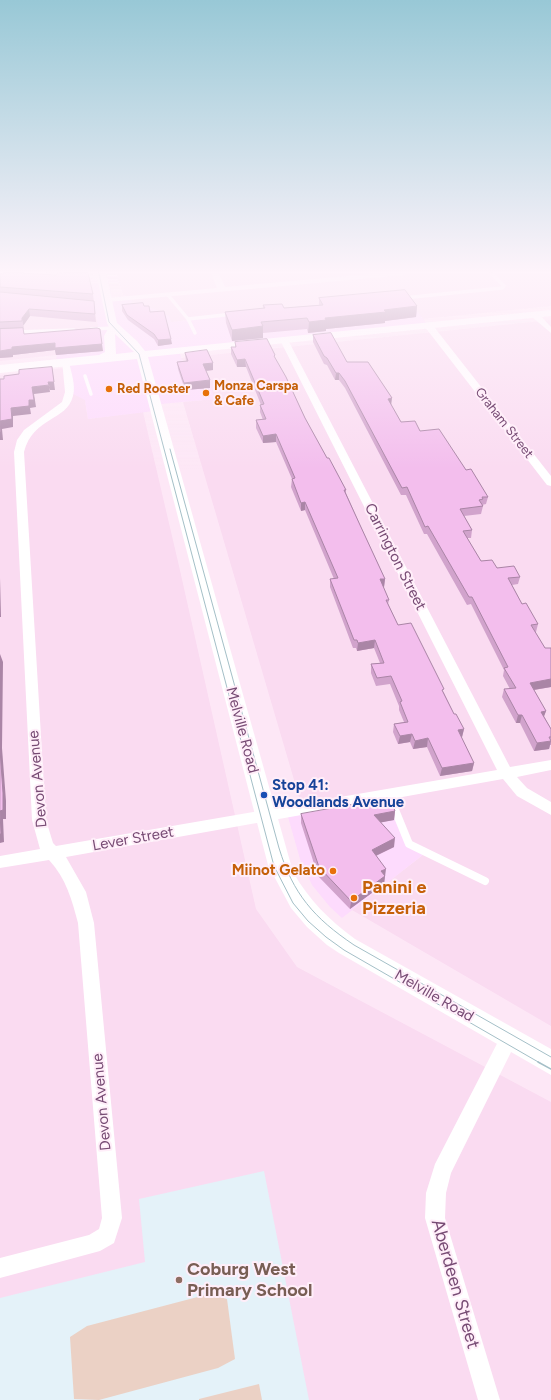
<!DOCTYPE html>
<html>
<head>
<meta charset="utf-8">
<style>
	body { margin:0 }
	canvas { display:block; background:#fde7f6 }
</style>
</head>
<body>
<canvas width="551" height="1400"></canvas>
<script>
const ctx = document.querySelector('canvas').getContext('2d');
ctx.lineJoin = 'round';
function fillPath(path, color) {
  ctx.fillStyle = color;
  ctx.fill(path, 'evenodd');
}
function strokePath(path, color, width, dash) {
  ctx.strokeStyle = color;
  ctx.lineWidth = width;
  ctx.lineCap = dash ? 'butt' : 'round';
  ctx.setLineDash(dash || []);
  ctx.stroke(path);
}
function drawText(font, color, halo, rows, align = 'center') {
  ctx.font = font + ' Figtree,sans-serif';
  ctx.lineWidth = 4;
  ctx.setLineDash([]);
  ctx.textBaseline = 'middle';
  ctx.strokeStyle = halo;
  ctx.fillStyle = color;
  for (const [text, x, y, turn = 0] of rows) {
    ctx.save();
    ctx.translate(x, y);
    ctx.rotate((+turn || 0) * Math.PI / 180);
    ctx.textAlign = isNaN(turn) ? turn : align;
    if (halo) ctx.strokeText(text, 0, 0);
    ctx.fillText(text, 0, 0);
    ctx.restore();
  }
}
fillPath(new Path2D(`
	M0,273H88L99,330L55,333L56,355L0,361Z
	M116,273H551V306L423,319L407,298L171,322L134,309L131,299L123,295Z
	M551,320V1026L352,910L428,851L302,807L183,402L214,399L190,381L181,358Z
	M64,368L85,400L88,419L143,412L179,566L256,909L297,967L551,1102V1400H0V375Z`), '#fadbf1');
fillPath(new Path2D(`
	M108,282L113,301L131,299L134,309L152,308L169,316L171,322L407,298L427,324L178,349L190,380L208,379L215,399L161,404L163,410L88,419L85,400L67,391L63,364H57L55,333L99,330L89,284Z
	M391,790L411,841L428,851L342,918L330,907L312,885L300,859L286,810Z`), '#fddbfd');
fillPath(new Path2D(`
	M264,1171L309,1400H0V1298L145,1262L139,1199Z`), '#e4f2f9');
fillPath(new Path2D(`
	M209,1294L227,1299L235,1359L218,1368L99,1400L74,1399L70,1337L87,1326Z
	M259,1384L262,1400H199V1399Z`), '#ebd1c5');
strokePath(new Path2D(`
	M48,273L64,274
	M82,276L102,277
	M168,295L188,319L195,333
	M403,298L502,288L504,286L491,273
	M188,319L233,314
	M91,329L115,328
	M17,332L74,330
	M85,376L91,394`), '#fff', 3.5);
strokePath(new Path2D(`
	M389,795L409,844L485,881`), '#fff', 8);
fillPath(new Path2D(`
	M211,273H219L225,287L381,273H409L405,275L107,302L103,300L107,298L217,288Z
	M532,313H538L551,327V333L532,317Z
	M425,323H431L551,476V486L547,485L425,327Z
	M281,338L288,340L510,767L551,760V770L517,777L527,788L551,802V815L517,796L503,779L66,857L86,892L94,923L122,1218L114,1243L100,1251L0,1278V1258L89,1235L99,1229L102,1218L78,923C72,900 66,878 49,860L0,868V856L40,849L32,820L14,452L17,440L24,430L62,402L65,392L62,360H68L69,362C71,372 76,385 73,396C67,421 33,417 24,452L46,820L53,843L56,846L497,770L280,340Z
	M509,1029L515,1032L518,1038L451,1173L446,1193L445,1218L500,1400H478L425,1218L426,1193L435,1164L503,1032Z`), '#fff');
fillPath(new Path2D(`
	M96,273H106L117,323L137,341L145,351L551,310V316L148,357L293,872C309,900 329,920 355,939L551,1049V1075L339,953L327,945L307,927L291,908L268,865L137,359L0,373V365L99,355L105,352L104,336L109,327L107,323ZM115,334L134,352L116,354Z`), '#fff');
strokePath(new Path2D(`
	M99,273L109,322L139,354L274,866L293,903L308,921L326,937L344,950L540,1063
	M170,449L279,848C293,894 314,918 354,945L551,1057`), '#a4bfc7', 1);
strokePath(new Path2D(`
	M538,1062L551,1069`), '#a4bfc7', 1.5);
fillPath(new Path2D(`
	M0,274L93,294L96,322L30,316L23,326L24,329H23L24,334L103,351L56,355L55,350L13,355V357L0,358Z
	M319,298L417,306L416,317L385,321V323L326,329V331L308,333L307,329L263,333V338L232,341L226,323L225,312L263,309V305L284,308L319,305Z
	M122,305L150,312L172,344L158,346L154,339L128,320L122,311Z
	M313,335L347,362L391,406L401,422L420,431L466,470L488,497L486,504L482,505L483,506L481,514L464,516L472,530L471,538H467L481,561L520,577L518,584L512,585L522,604L538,624L536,632H535L545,648H551V687L534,690L546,711L544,716L551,729V745H550L549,749L534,751L520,723H516L502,697L504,689H510L503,676L504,670L471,604L467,605L427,534H424L406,495H401L345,388L339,380H335L327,365L324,364L313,342Z
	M235,342L275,359L305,418L327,458L346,490V493L360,525L385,579L384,587H383L389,600L388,604L398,625L444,693L454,714L464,729L462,737H461L474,763L472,771L440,776L427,747L413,749L410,742L398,744L393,732L394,724L404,722L399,710V706L390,684L376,686L371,673V664L380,663L374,648L357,651L356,648H353L330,587V579H334L305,510L301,511L291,487L292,479L276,442L263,443L256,428V420H263L260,412V405H261L246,367H237L231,354V347H235Z
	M185,353L213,363V370L206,371L210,380V388L185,390L178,369L177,362L186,361Z
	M395,811L394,820L381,822L394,847L376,856L385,875L384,884L350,909L318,876L301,823V814Z`), '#d1a3cc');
fillPath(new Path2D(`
	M417,306L416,317L385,321V323L326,329V331L308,333L309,322L325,318Z
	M29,309L30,316L23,326L24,329L22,318Z
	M263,326V338L232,341V330Z
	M171,339L172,344L158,346V340Z
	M55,343L102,344L103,351L56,355L55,350L13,355V357L0,358V351L12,347Z
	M245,359L246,367H237V360Z
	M213,363V370L204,371L203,364Z
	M52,367L55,390H50L48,382Z
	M336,373H339V380H335Z
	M210,380V388L185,390L184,383Z
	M49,385L50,392L34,394L36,407L30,408L31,414L13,416V427L2,429L3,440H0V421L11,408L29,400L32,387Z
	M392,398L391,406L388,399Z
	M276,434V442L263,443V436Z
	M305,502V510L301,511V503Z
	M0,578L1,617H0Z
	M380,579H385L384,587H379Z
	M375,640L374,648L357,651L358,643Z
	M0,654L3,662L2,748L6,801V819H3L4,842L0,843Z
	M551,679V687L527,691L530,683Z
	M546,711L543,719L541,712Z
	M518,715H522L520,723H516Z
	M464,729L462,737L456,738L458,730Z
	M412,734L410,742L398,744L400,736Z
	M428,738L427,747L413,749L415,741Z
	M551,741L549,749L534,751L537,743Z
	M474,763L472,771L440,776L442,768Z
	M395,811L394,820L373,824L374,815Z
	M395,838L394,847L371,858L372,850Z
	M386,869L384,884L350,909L351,901L381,871Z`), '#aa85a6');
const building = new Path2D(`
	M4,273H18L56,275L58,273H88L93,294L0,287V274H3Z
	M405,290L417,306L384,310L386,312L325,318L326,320L309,322L307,318L261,322L263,326L232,330L225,312L265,308L263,305L282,304L284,308L323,305L319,298Z
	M0,292L94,301L95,314L29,309L22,318V321L0,322Z
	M143,303L144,306H149L150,312L164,311L171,339L158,340L154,334L127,315L122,305Z
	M23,328L24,334L97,328L100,329L102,344L55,348V343L12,347V349L0,351V329Z
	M331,333L347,362H368L392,398L388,399L401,422L415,421L420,431L439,429L466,470L471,469L488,497H482L483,499L479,500L483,506L460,509L472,530L463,531L481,561L492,560L497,568L514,566L520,577L508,578L522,604L526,603L538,624L531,625L545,648H551V679L530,683L546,711L541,712L551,729V737H549L551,741L537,743L522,715H518L504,689L516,688L504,668L508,667L472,597H469L428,526L425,527L407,487L402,488L345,381L339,373H336L327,358L324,356L313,335Z
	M267,339L275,355L274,356L286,377L305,418L327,458H329L346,490H344L360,525L385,579H380L389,600H386L398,625L411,623L444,689L442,690L454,714H456L464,729L458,730L474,763L442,768L428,738L415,741L412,734L400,736L394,724L408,722L400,702L402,701L391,676L377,678L371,664L384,663L375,640L358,643L357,640H354L330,579L338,578L305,502L301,503L292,479L295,478L276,434L263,436L256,420L266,419L260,405L264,404L245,359L237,360L231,347H236L235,342Z
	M207,350L213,363L203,364L210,380L184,383L177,362L188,361L185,353Z
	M52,367L54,382H48L49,385L32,387L34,400H29V406L11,408L12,419L0,421L1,432H0V379H4V376L19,374V370Z
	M0,749L3,793V810L0,811L1,834H0Z
	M390,798L395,811L374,815L395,838L372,850L386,869L381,871L385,876L351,901L319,867L301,814Z`);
fillPath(building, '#f3beed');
strokePath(building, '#aa85a6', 1);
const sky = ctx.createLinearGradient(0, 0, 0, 469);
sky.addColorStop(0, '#98c8d6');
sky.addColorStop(0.58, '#fef4fb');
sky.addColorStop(1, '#fef4fb00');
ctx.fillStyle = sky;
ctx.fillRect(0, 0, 551, 469);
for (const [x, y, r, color] of [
	[109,389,4,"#e8710a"],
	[206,393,4,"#e8710a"],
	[264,795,4,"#1a4fb4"],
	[333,871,4,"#e8710a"],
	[354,898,4,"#e8710a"],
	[179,1280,4,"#8d6e63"]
]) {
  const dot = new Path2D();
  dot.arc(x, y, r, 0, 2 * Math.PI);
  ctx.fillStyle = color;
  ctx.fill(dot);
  strokePath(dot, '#ffeef9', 1.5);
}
drawText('bold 13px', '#c56008', '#ffeef9', [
	["Monza Carspa",214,386],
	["& Cafe",214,401],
	["Red Rooster",117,389]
], 'left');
drawText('13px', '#774b74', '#ffeef9', [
	["Graham Street",504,423,52]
]);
drawText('15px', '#774b74', '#ffeef9', [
	["Carrington Street",395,557,63],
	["Melville Road",242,730,75],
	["Devon Avenue",38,779,-95],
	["Lever Street",133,839,-10],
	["Melville Road",434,996,30],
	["Devon Avenue",102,1102,-95]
]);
drawText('bold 15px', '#164399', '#ffeef9', [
	["Stop 41:",272,786],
	["Woodlands Avenue",272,803]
], 'left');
drawText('bold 15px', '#c56008', '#ffeef9', [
	["Miinot Gelato",325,871]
], 'right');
drawText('bold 18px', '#c56008', '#ffeef9', [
	["Panini e",362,888],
	["Pizzeria",362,909]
], 'left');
drawText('bold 18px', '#785e54', '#ffeef9', [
	["Coburg West",187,1270],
	["Primary School",187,1291]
], 'left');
drawText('18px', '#774b74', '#ffeef9', [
	["Aberdeen Street",455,1284,74]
]);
</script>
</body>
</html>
